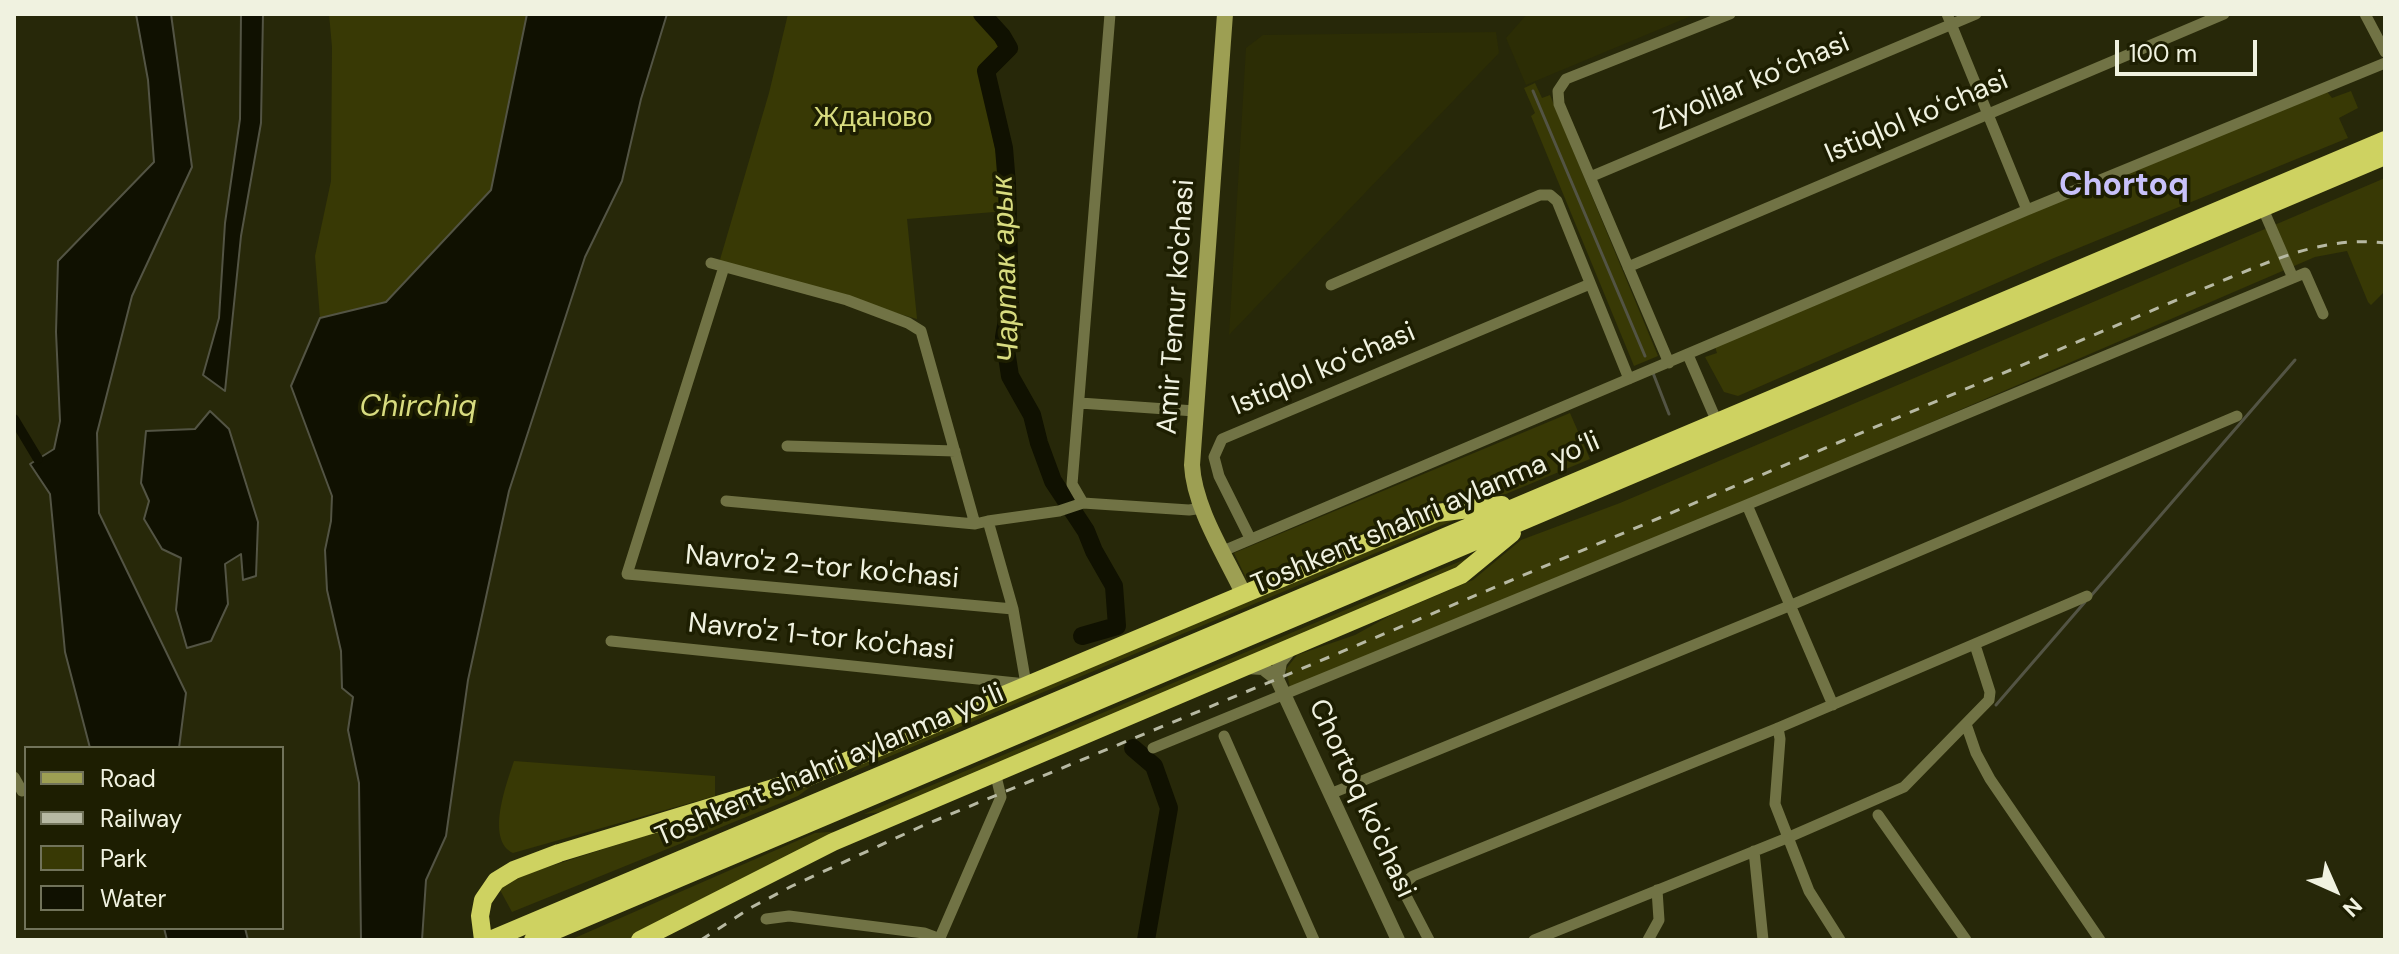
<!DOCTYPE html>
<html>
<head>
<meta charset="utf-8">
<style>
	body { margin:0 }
	#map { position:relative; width:2399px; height:954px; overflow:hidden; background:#272809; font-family:"DM Sans",sans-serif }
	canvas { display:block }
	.frame { position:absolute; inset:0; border:16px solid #f0f2e0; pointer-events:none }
	.legend { position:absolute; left:24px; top:746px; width:260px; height:184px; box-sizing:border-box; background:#1d1e01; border:2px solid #71735a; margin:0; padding:10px 14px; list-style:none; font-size:24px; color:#f0f2e0 }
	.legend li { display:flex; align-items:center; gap:16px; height:40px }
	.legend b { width:40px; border:2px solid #71735a }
	.north { position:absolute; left:2295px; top:850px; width:80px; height:80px; -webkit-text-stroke:6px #1d1e01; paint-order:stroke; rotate:135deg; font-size:22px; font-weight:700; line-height:32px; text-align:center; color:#f0f2e0 }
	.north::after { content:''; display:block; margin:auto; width:28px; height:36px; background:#f0f2e0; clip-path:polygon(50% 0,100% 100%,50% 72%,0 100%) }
	.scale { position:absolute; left:2115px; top:40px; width:142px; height:36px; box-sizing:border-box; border:4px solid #f0f2e0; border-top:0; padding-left:10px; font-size:24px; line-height:28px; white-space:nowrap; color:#f0f2e0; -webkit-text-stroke:6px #1d1e01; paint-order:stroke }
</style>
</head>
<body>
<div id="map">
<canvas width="2399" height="954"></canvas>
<div class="frame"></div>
<ul class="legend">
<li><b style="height:10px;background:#9d9f53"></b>Road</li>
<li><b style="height:10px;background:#b7b9a3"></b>Railway</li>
<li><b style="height:22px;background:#383905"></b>Park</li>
<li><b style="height:22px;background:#101101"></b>Water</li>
</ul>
<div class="north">N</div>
<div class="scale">100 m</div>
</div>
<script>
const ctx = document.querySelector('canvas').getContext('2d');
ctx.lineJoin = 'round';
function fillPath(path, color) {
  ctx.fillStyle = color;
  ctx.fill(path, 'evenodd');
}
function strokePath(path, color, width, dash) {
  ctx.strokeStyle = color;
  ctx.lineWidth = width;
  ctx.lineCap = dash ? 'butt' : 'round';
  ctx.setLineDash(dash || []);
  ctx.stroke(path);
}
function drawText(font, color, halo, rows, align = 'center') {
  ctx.font = font + ' "DM Sans",sans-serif';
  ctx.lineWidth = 7;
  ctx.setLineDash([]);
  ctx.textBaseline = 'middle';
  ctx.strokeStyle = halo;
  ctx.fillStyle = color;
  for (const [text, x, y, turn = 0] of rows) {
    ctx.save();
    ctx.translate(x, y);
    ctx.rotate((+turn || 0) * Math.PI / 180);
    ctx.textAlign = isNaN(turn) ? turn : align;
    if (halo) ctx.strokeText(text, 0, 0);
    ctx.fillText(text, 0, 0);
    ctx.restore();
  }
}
fillPath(new Path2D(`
	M1527,14H1696L1526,85L1506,38Z
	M1496,32L1499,53L1229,335L1246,48L1263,35Z`), '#2c2d05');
fillPath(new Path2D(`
	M329,14H527L491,190L386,302L320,318L315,256L331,181L332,47Z
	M788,14H975L1001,42V49L980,70L1007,211L907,219L917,319L719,263L769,93Z
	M1535,83L1542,98L1550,95L1658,356L1634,366L1531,116L1535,113L1524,88Z
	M2325,89L2332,98L2351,91L2358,108L2339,118L2348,138L2054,258L1738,396L1724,392L1705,357L1717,353L1715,347Z
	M2385,178V291L2371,305L2368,302L2347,251L2315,257L1746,502L1290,688L1286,669L1297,655L1355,635L1393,614L1473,580L1521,540L1620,503Z
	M1570,413L1590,459L1506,494L1433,502L1247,580L1234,553Z
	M1439,519H1457L850,773L869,757Z
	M1475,555L1457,572L883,812L864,814Z
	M514,761L715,776V796L513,853C485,840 507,782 514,761Z
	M821,779L798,796L512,912L500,890L501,886L520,876Z
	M843,831L630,940H570L815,833Z`), '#383905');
const water = new Path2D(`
	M136,14H171L192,167L132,296L97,433L99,513L186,693L179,748H90L65,652L50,494L30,464L54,449L60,421L56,332L58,261L154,162L148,80Z
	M241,14H263L261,123L241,236L225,391L203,375L219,318L225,223L240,119Z
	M527,14H667L641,99L622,181L585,257L509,491L468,680L446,836L426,880L422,940H361L359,783L348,730L353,697L342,688L341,651L327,590L325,550L331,521L332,496L291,386L320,318L386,302L491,190Z
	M210,411L229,429L258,522L256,576L243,580L241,554L225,564L228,604L211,641L187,648L176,610L181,558L162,549L144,519L149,501L141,483L146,431L195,429Z
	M164,928H245L248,940H167Z`);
fillPath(water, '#101101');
strokePath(water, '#535444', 2);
strokePath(new Path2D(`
	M1533,91L1645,356
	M1653,373L1669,414
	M2090,597L2295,360
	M1996,705L2085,602`), '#535444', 3);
strokePath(new Path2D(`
	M14,419L38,459`), '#101101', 10);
strokePath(new Path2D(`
	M982,14L1002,36L1009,48L986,71L1004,148L1007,185L1010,303L1004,337L1010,376L1032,415L1039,443L1053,481L1086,531L1094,551L1114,586L1117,626L1082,636
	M1133,748L1154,766L1169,808L1146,940`), '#101101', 18);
strokePath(new Path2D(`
	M1947,14L2027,210
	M2365,14L2385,52
	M1590,177L1976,14
	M2263,209L2293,278
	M724,267L627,574L1013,609
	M1628,267L2224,14
	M1331,285L1540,195H1550L1557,201L1629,379
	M1688,355L1717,422
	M1669,363L1559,104L1558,91L1566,79L1730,14
	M1080,403L1195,411
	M787,446L955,451
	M726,501L975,524
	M1083,503L1072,484L1110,14
	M1747,505L1833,705
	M988,521L1059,511L1083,503L1189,510L1203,508
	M1250,538L1219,476L1214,457L1222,439L1590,284
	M1223,551L2027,210L2385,63
	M611,641L1026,684L1013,609L988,521L975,524L921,331L908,323L847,300L711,263
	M1966,724L1976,753L1990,779L2100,940
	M1778,728L1780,739L1775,804L1809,891L1840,940
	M1224,736L1314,940
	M1153,748L1744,506L2305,273L2323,314
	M14,777L22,791
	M1330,794L1789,606L2237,416
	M1878,815L1966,940
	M1754,851L1763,940
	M766,919L789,916L924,933L940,939
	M939,940L1001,797L995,772
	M1429,940L1404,892L1406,882L1413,876L1778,728L2087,596
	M1534,940L1787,838L1904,787L1989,700L1990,692L1975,645
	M1648,940L1659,920L1657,890`), '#717345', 11);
strokePath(new Path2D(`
	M1246,667L1263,668L1277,679L1280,662L1291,648
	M1277,679L1398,940`), '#717345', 14);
strokePath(new Path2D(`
	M1225,14L1192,465C1194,507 1225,555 1243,593`), '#9d9f53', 16);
strokePath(new Path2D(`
	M483,940L480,916L483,900L496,881L514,870L559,853L806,778L1437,513L1502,505
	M490,940L2385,140
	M533,940L2385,156
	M640,940L833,842L1461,575L1512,533`), '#ced261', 18);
strokePath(new Path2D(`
	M701,940L752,907L792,886L922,826L1277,679L2229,278C2280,257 2329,236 2385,243`), '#b7b9a3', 3, [10, 10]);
drawText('28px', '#f0f2e0', '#1d1e01', [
	["Ziyolilar koʻchasi",1752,83,-23],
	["Istiqlol koʻchasi",1917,118,-23],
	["Amir Temur ko'chasi",1177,307,-86],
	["Istiqlol koʻchasi",1324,370,-23],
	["Toshkent shahri aylanma yoʻli",1426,514,-23],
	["Navro'z 2-tor ko'chasi",822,568,5],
	["Navro'z 1-tor ko'chasi",821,638,6],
	["Toshkent shahri aylanma yoʻli",830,766,-23],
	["Chortoq ko'chasi",1361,799,65]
]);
drawText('28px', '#d8dc7f', '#1d1e01', [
	["Жданово",873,119]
]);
drawText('italic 30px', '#d8dc7f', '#1d1e01', [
	["Чартак арык",1007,269,-92],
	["Chirchiq",418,408]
]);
drawText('bold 32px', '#c8c1fa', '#1d1e01', [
	["Chortoq",2124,187]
]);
</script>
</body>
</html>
